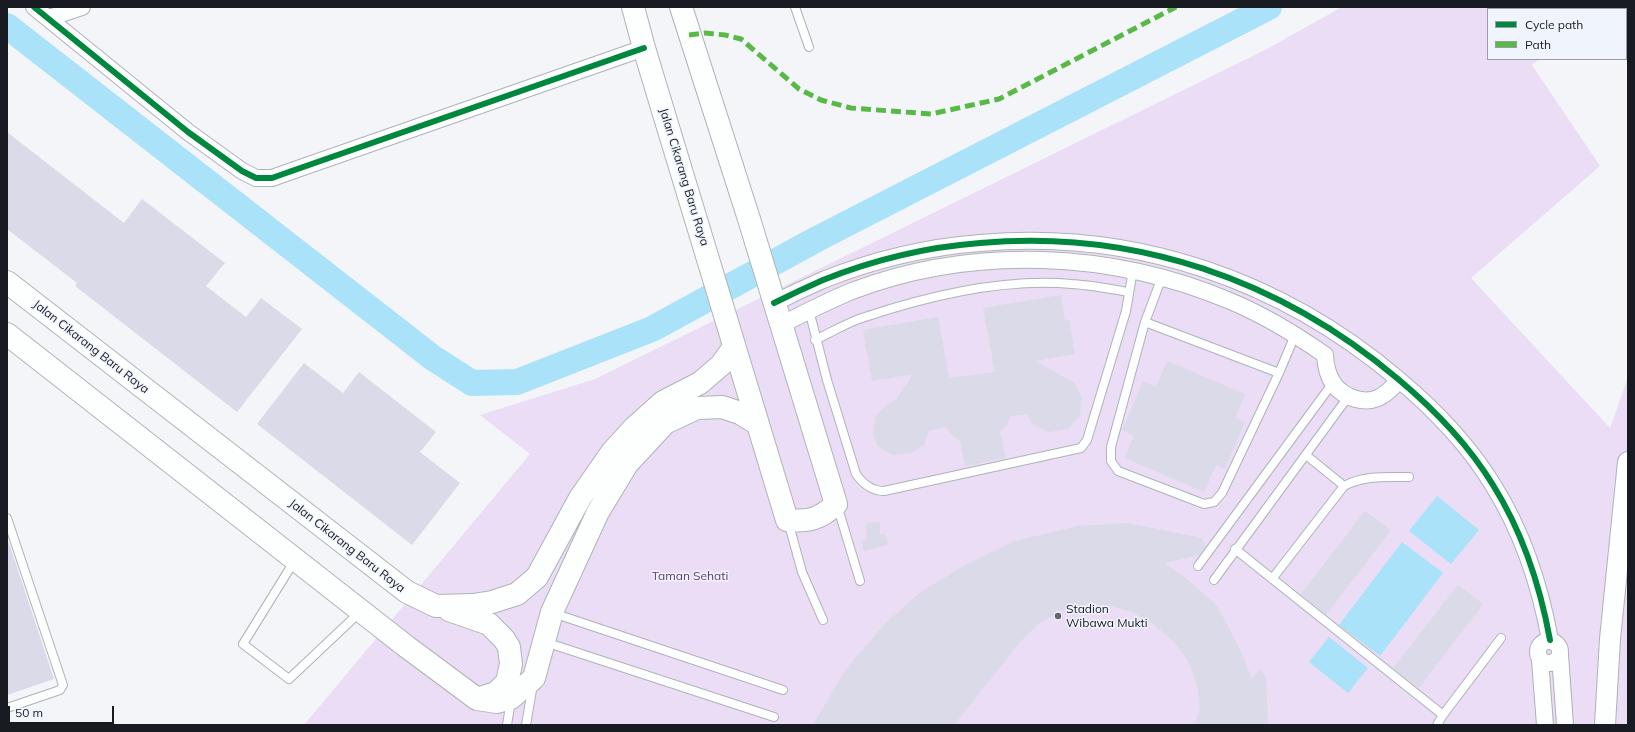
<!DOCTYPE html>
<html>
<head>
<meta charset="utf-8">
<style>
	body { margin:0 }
	#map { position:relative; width:1635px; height:732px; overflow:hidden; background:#f3f5f9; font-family:Mulish,sans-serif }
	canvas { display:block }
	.frame { position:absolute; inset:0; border:8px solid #181b22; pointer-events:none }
	.legend { position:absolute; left:1487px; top:8px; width:140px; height:52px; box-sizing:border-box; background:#f0f4fc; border:1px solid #9a9da5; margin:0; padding:5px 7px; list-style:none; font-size:12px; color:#181b22 }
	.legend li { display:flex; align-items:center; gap:8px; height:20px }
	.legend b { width:20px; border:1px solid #9a9da5 }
	.scale { position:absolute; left:8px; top:706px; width:106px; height:18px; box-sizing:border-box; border:2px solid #181b22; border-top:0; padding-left:5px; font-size:12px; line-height:14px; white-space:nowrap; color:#181b22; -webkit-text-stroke:3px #f0f4fc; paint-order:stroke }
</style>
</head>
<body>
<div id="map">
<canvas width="1635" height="732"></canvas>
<div class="frame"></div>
<ul class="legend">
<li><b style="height:5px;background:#00873e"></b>Cycle path</li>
<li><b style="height:5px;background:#58b947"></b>Path</li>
</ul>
<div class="scale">50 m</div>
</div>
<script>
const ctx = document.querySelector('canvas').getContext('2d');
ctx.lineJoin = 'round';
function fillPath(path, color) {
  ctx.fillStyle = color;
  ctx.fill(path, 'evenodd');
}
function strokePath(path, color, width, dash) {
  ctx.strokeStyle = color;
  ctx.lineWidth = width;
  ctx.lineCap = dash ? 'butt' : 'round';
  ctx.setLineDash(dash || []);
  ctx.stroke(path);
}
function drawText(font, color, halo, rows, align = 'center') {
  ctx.font = font + ' Mulish,sans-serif';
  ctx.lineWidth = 3;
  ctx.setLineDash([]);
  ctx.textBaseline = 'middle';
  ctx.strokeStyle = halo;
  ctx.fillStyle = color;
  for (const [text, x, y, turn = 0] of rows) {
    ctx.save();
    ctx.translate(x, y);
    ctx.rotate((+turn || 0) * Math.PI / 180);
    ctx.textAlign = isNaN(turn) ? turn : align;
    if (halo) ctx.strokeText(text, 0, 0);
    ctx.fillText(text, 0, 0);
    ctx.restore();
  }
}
fillPath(new Path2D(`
	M1342,7H1593L1590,9H1488V59H1539L1532,65L1600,166L1471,278L1610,428L1628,377V725H304L530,454L480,415L595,379L1265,50Z`), '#eaddf5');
fillPath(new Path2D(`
	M1437,496L1479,530L1451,564L1409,531Z
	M1402,542L1443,573L1380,656L1339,625Z
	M1329,637L1368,668L1348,693L1309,662Z`), '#aae3f9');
strokePath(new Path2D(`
	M7,26L433,358L472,383L517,382L652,329L817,239L1269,7`), '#aae3f9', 26);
fillPath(new Path2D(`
	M7,132L124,223L142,199L225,263L206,286L246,317L261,298L302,329L237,412L75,286L77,283L7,229Z
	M1061,295L1065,321L1069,320L1075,354L1035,361L1075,383L1082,398L1080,415L1068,429L1049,432L1032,424L1027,414L1011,416L1007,425L1000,432L1006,458L965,466L960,441L952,435L946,427L928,431L925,444L912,453L893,455L877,446L873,432L875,417L886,405L896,400L913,374L872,381L863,330L938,317L949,378L995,372L983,308Z
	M1167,361L1245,394L1235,418L1245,422L1225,469L1216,465L1204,492L1124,458L1134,436L1122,430L1143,381L1156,387Z
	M304,363L343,393L359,372L436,432L420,452L460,483L412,545L257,424Z
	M1365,511L1391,530L1326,615L1301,594Z
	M880,522V535L885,534L888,545L864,551L861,540L867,539L866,523Z
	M1128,523L1202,538L1205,547L1199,555L1164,563L1186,578L1217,606L1239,647L1252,679L1260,669L1266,677L1268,725H1195L1200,709L1197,685L1188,661L1174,642L1152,623L1132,612L1110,606L1087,604L1059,612L1037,625L1021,641L954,725H813L846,669L884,625L918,594L965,565L1015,541L1078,526Z
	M7,543H9L54,679L7,695Z
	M1458,585L1483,604L1419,688L1393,668Z`), '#dbdae8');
const service = new Path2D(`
	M795,7L809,47
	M1162,277L1145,322L1111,447V461L1118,471L1204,504L1214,502L1222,493L1279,373L1295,335
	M809,310L827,380L856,474C863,484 872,491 884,491L1081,448L1087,440L1126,311L1133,270
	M1145,322L1279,373
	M815,340C832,332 848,322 865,317C928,296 1006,278 1072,284C1091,285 1110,289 1129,292
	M1306,455L1344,486
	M837,505L860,581
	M7,518L63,685L60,690L7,708
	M788,521L802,572L823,620
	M1235,549L1443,715
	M295,560L243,644L289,679L360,612
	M1198,566L1332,384
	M1272,579L1344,486C1365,475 1387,477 1409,477
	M1214,580L1348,397
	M553,613L783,690
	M545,642L774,717
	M507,725L511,700
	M526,725L533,684
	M1437,725L1443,715L1501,638`);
const minor = new Path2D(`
	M34,7L188,132L242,171L256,178H272L286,173L644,48
	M49,18L82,7
	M774,303C790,295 807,287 823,280C873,260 927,247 980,243C1135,229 1281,280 1398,379C1435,410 1468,444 1493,485C1523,533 1540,585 1550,640
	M781,325C804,313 828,301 852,291C973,245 1112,251 1230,301C1264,315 1295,334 1325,355
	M1325,355C1326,376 1334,393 1356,399C1363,401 1371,401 1378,398C1387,394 1393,387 1399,380
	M1538 652a11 11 0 1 1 22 0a11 11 0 1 1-22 0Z
	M1560,655L1565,725
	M1540,660L1545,725`);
const tertiary = new Path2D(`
	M1605,725L1610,639L1628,462`);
const secondary = new Path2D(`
	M633,7L644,48L787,520C809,522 820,519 836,504L749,219L681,7
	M7,282L407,592L436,606L473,605L492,602L517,594L537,577L580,498L612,452L634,428L663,402L700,383L721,365L734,347
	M7,334L407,647L477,699L497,702L511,698L534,678L552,612L598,512L627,464L665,423L697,408L722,407L740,413L758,424
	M449,610L489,624L504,639L509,647L511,664L507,682L496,693L483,697`);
strokePath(service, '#afb2b8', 10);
strokePath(minor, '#afb2b8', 18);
strokePath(tertiary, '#afb2b8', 22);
strokePath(secondary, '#afb2b8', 24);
strokePath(service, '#fdfefe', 8);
strokePath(minor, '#fdfefe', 16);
strokePath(tertiary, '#fdfefe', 20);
strokePath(secondary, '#fdfefe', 22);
strokePath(new Path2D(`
	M689,35L705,33L725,35L741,39L799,89L821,100L851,108L931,114L999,99L1176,7`), '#58b947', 5, [10, 5]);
strokePath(new Path2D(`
	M34,7L188,132L242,171L256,178H272L286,173L644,48
	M774,303C790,295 807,287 823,280C873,260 927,247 980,243C1135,229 1281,280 1398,379C1435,410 1468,444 1493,485C1523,533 1540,585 1550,640`), '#00873e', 6);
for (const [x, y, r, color] of [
	[1058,616,4,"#65676d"]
]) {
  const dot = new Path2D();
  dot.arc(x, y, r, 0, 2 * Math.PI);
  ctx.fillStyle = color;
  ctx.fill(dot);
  strokePath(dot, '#f0f4fc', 1.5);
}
drawText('12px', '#181b22', '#f0f4fc', [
	["Jalan Cikarang Baru Raya",684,177,73],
	["Jalan Cikarang Baru Raya",91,347,38],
	["Jalan Cikarang Baru Raya",347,546,38]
]);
drawText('12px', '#63367b', '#f0f4fc', [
	["Taman Sehati",690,576]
]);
drawText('12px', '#181b22', '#f0f4fc', [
	["Stadion",1066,609],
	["Wibawa Mukti",1066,623]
], 'left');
</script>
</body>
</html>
